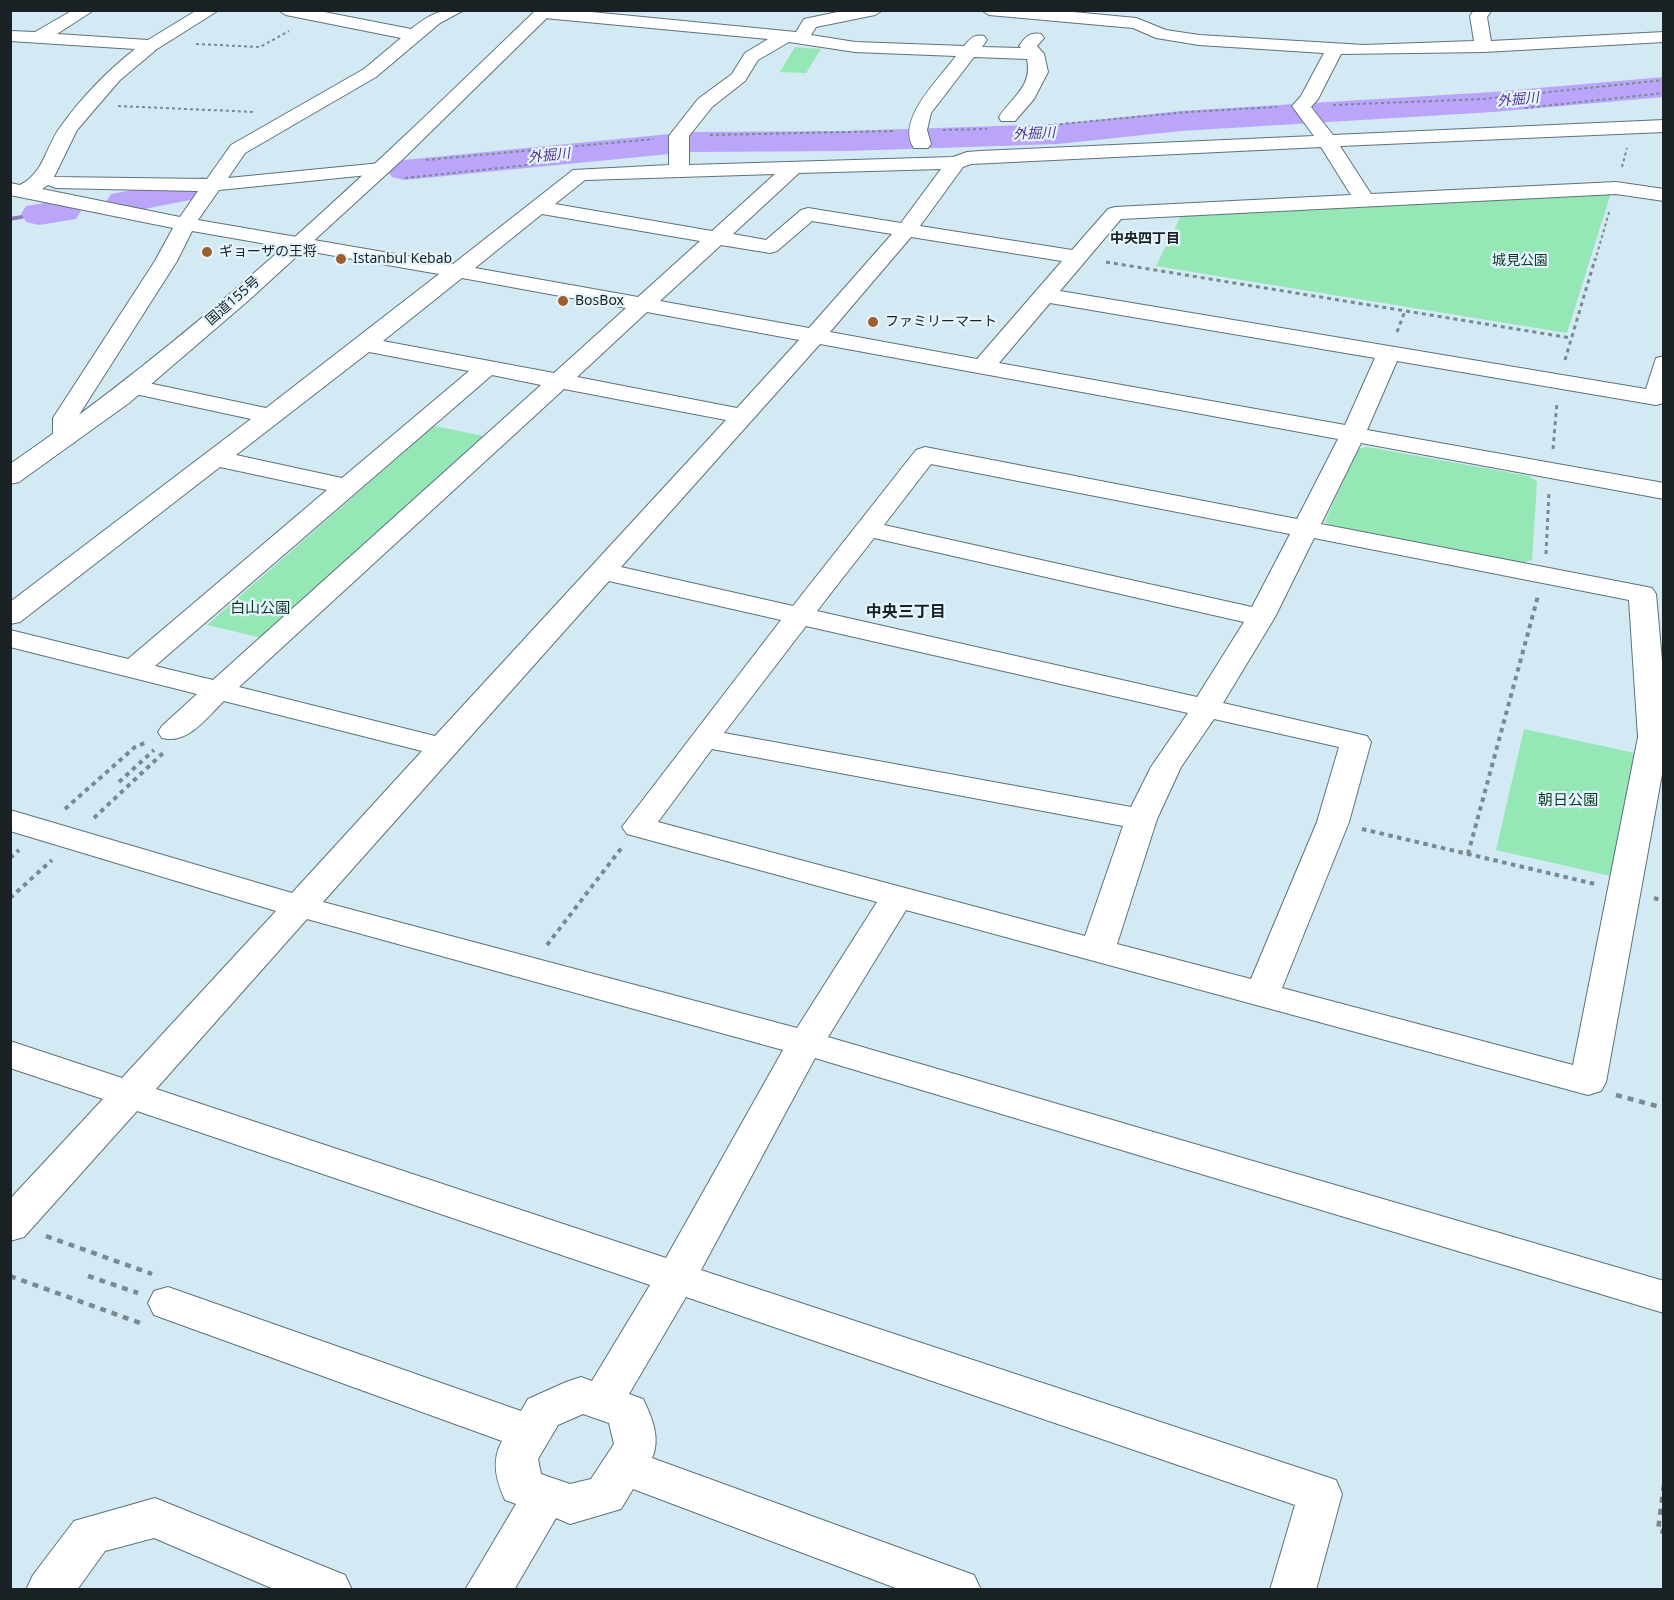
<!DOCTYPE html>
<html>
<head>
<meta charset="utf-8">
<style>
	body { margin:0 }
	#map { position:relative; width:1674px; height:1600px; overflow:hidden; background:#d3e9f3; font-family:"Noto Sans",sans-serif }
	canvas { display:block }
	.frame { position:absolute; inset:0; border:12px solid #192125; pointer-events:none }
</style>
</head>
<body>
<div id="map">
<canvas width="1674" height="1600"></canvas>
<div class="frame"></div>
</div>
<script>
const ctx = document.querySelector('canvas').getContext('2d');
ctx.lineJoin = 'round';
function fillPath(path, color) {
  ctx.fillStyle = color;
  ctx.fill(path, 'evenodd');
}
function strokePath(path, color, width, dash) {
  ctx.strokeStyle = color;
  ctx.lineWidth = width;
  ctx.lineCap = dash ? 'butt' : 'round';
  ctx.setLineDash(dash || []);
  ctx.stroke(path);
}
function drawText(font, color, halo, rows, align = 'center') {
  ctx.font = font + ' "Noto Sans","Noto Sans JP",sans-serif';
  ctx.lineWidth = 4.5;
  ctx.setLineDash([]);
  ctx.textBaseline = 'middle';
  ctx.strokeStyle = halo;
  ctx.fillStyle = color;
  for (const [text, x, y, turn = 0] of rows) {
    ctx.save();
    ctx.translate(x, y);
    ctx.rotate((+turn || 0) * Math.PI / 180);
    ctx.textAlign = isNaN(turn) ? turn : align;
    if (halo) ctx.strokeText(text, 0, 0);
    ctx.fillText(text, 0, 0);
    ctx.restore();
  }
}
fillPath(new Path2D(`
	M795,47L821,49L806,73L780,72Z
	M1611,193L1567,333L1156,266L1182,214Z
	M434,426L484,436L262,638L207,625Z
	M1367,447L1529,476L1537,482L1532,560L1523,563L1331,527L1325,521L1358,449Z
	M1524,729L1635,753L1615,877L1496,850Z`), '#95e7b6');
fillPath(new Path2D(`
	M39,212L42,214L41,215L10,221V217Z`), '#8a7dba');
fillPath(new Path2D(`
	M1664,77V97L1493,112L1181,131L1058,144L846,151L690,152L404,180L392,177L387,170L392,163L404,160L690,132L846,131L1058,124L1181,111L1493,92Z
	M203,177L215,181L221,188L215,195L124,213L111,210L106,202L111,194Z
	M63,200L76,203L81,211L76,219L39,225L26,222L21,214L26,206Z`), '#baa5fa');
const minor = new Path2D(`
	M73,10H94L57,34L148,40L197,10H219L157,49L120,80L77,130L54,177L207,179L231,145L364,69L401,38L286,15L278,10H314L411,29C432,13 438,10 464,10L440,23L376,77L245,153L228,178L381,163L388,165L391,169L388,173L219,190L198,220L453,264L573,170L669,165V136L672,132L698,99L732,74L745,53L768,39L544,18L530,10H571L796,32L804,19L847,10H883L875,15L816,27L811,35L855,42L964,46C971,38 974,34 984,36L987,40L982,47L1021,48L1019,46C1025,37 1030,32 1041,34L1044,38L1037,46L1044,54L1048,72L1034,99L1015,121H1001L999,117C1012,97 1033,86 1027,59L974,57L931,113L927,130L931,144L928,148H914C895,120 940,78 956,56L855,52L789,42L758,60L745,81L712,107L689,136V165L953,157L967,152L980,151L1314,136L1292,106L1301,96L1324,53L1199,45L1156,38L1133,28L989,15L981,10H1052L1136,18L1166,30L1199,35L1364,45L1474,41L1470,16L1474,10H1492L1487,17L1491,41L1664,32V42L1484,52L1341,54L1318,99L1311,107L1333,135L1664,120V132L1340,146L1371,194L1616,182L1664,189V201L1616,194L1121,219L1060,291L1646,389L1656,358L1664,356V403L1656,405L1397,361L1367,430L1664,483V499L1361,443L1321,524L1642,586L1652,588L1656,594L1664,683V763L1606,1082L1601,1091L1588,1095L906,910L828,1037L1664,1281V1313L815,1058L701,1270L1336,1480L1342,1494L1316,1590H1270L1295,1505L686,1297L629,1394L643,1399C652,1417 661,1439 652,1458L974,1575L981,1590H901L633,1489L621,1509L570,1524L556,1518L514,1590H465L516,1504L505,1500C496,1480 491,1461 502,1441L154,1315L148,1303L154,1291L168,1287L521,1411L528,1399L566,1382L581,1377L592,1381L650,1285L137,1111L24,1237L10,1241V1199L103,1099L10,1068V1041L122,1078L276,911L10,831V810L292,893L422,751L224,701C207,717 188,745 162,738L158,732L162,726L197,694L10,647V630L128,659L327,490L220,467L20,622L10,624V602L251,419L126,392L122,387L126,382L134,380L266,408L439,274L192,231L177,261L77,418V438L74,443L65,445L56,443L53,438V418L155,261L173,228L10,195V183L20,185C45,172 45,147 61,126C82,97 107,71 135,49L10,41V31L35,32ZM1321,147L1351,195L1115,207L1108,209L1072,250L920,226L963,167L971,164ZM941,169L901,223L808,208L801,210L766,240L733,234L799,173ZM775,174L712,231L555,204L585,180ZM48,185L56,188L198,191L180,217L42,189ZM542,214L700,241L638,297L475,268ZM812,221L892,234L809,328L660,301L721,245L770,253L777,251ZM911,237L1062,261L977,359L830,332ZM462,278L626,308L554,373L383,341ZM1050,303L1375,358L1345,425L999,363ZM647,312L799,340L737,408L577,377ZM820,344L1338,439L1297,519L925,447L916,450L793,606L621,567ZM369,352L469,371L342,478L236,455ZM492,375L541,385L213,680L155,666ZM564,389L726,420L435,736L239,687ZM931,464L1290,534L1252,607L884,525ZM874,538L1244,622L1197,697L817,611ZM1314,538L1629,600L1638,737L1573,1065L1282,988L1349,822L1371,742L1367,736L1223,703L1275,617ZM609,581L781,620L622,827L627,834L877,902L797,1028L323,902ZM806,626L1188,713L1151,767L1131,807L724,733ZM1214,719L1339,747L1317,822L1251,979L1117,944L1157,819L1181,767ZM712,749L1123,826L1085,936L658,822ZM307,919L783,1050L666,1258L156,1089ZM583,1414L609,1423L614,1444L591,1479L570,1484L541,1474L538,1459L558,1425Z
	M155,1498L345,1575L352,1590H276L154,1538L105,1551L77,1590H26L33,1575L74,1521Z`);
const highway = new Path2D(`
	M536,10H555L403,159L249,300L129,403L19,482L10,484V464C202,333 370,170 536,10Z`);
strokePath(minor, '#5e727b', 2);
strokePath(highway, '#5e727b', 2);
strokePath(new Path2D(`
	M196,44L260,47L289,31
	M1333,105L1483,99L1664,80
	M118,106L255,112
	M1525,108L1664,93
	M1030,127L1188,112L1277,107
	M943,130L987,129
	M710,135L894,131
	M426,160L654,139
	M1622,167L1627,148
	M405,178L556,162
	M1595,261L1610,209`), '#7a8991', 2, [3, 3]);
strokePath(new Path2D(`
	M1106,262L1571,338
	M1397,332L1405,311
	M1565,360L1595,259
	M1553,449L1557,402
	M1546,554L1549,492`), '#7a8991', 3, [4, 4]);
strokePath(new Path2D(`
	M119,782L154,750
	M65,809L135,747L147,742
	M94,818L163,753
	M1362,829L1595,884
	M1468,854L1538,596
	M10,858L19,850
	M10,898L52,860
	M1654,898L1664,901
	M547,945L623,846`), '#7a8991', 4, [4.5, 4.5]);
strokePath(new Path2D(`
	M1616,1095L1664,1108
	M46,1236L152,1274
	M10,1276L140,1323
	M88,1276L138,1293
	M1664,1485L1658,1530L1664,1532`), '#7a8991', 4.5, [6, 6]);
fillPath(minor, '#fff');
fillPath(highway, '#fff');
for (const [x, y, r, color] of [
	[207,252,6,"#a15e2d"],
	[341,259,6,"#a15e2d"],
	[563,301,6,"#a15e2d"],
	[873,322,6,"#a15e2d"]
]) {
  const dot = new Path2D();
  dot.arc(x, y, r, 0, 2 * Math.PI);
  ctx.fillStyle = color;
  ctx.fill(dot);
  strokePath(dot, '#e4f5fd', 2);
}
drawText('italic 14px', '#533192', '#e4f5fd', [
	["外掘川",1518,100,-5],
	["外掘川",1034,134,-2],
	["外掘川",549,156,-6]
]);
drawText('bold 14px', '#192125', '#e4f5fd', [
	["中央四丁目",1145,239]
]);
drawText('14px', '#192125', '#e4f5fd', [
	["ギョーザの王将",219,252],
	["Istanbul Kebab",353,259],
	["BosBox",575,301],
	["ファミリーマート",885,322]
], 'left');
drawText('14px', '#0d3722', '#e4f5fd', [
	["城見公園",1520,261]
]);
drawText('14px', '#192125', '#e4f5fd', [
	["国道155号",233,301,-41]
]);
drawText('15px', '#0d3722', '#e4f5fd', [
	["白山公園",260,609],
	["朝日公園",1568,801]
]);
drawText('bold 16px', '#192125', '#e4f5fd', [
	["中央三丁目",906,612]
]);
</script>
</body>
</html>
